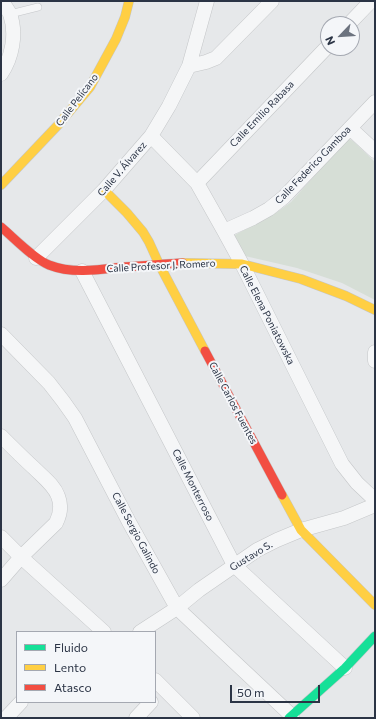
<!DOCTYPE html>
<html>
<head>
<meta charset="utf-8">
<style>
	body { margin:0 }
	#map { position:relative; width:376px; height:719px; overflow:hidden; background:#e6e8ea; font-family:Commissioner,sans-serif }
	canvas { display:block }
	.frame { position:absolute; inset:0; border:2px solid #2b3445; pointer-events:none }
	.legend { position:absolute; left:16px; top:631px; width:140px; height:72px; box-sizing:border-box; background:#f4f6f9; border:1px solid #a4a8b1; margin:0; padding:5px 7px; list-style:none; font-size:12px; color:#2b3445 }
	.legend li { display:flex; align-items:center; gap:8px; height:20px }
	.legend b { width:20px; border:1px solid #a4a8b1 }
	.north { position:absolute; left:320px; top:16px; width:40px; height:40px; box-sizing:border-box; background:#f4f6f9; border:1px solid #a4a8b1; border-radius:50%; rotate:245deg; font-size:11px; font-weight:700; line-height:16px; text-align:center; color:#2b3445 }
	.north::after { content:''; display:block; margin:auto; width:14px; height:18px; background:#6c737f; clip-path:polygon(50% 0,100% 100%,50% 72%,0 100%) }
	.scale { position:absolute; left:230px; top:685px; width:90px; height:18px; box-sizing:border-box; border:2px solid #2b3445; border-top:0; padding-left:5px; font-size:12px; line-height:14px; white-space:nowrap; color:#2b3445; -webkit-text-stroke:3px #f4f6f9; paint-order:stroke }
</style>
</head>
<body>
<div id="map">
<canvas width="376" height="719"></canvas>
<div class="frame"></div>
<ul class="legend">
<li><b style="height:5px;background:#16e098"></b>Fluido</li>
<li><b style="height:5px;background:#ffcf43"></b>Lento</li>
<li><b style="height:5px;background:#f24e42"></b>Atasco</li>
</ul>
<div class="north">N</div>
<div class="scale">50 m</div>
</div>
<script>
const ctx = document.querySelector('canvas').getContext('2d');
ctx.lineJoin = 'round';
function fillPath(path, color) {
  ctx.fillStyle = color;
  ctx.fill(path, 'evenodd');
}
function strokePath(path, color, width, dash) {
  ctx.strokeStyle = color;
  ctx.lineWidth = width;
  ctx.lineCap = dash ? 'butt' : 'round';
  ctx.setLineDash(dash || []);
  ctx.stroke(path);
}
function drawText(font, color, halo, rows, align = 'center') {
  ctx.font = font + ' Commissioner,sans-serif';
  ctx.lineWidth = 4;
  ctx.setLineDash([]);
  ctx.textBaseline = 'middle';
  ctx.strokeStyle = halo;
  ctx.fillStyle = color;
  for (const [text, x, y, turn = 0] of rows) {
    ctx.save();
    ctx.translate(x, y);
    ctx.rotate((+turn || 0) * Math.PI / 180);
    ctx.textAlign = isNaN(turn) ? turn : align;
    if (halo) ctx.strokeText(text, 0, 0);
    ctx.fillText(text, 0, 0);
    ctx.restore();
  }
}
fillPath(new Path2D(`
	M348,138L353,141L375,162V300L342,283L297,268L245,256L233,236L277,212L291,202Z`), '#d6ded6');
const lane = new Path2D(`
	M10,14L38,7`);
const street = new Path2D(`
	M349,24L371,1
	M189,66L206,62L216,58L272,1
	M1,74C12,58 17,34 10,14C8,10 4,5 2,1
	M350,128L375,151
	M151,136L197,183L224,231L242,264L342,464L357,483L375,500
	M197,183L328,46
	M224,231L253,218L269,209L284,197L375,102
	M36,258L104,190L151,136L169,106L189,66L207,1
	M82,271L234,565L345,668
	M1,334L49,383L63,401L75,418L129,522L177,608L292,716
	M375,352V361
	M1,436C12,447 23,458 34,468C43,477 54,485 58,496C62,506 60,515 56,523L21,557L1,580
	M1,537L21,557L104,632
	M140,632L177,608L199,590L257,550L277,540L301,530L344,518L375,505
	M155,680L193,718
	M6,718L21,702
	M136,718L151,702`);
const fast = new Path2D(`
	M289,718L345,668L375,636`);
const slow = new Path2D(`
	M1,185L58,125L90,87L116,39L125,17L129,1
	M104,190L127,213L143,232L149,242L159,264L205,351
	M183,263L242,264L301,279L346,296L375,310
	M282,495L301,530L375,605`);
const jam = new Path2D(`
	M1,227C14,238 34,259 49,265C72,274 98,270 122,267C142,266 163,264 183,263
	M205,351L282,495`);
strokePath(lane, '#c4c6c8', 8);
strokePath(street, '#c4c6c8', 15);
strokePath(fast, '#c4c6c8', 10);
strokePath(slow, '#c4c6c8', 10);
strokePath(jam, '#c4c6c8', 10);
strokePath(lane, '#f5f6f7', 7);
strokePath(street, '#f5f6f7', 14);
strokePath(fast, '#16e098', 9);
strokePath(slow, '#ffcf43', 9);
strokePath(jam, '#f24e42', 9);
drawText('10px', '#2b3445', '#f4f6f9', [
	["Calle Pelícano",77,100,-53],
	["Calle Emilio Rabasa",262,114,-46],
	["Calle Federico Gamboa",313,165,-46],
	["Calle V. Álvarez",122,169,-49],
	["Calle Profesor J. Romero",161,266,-3],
	["Calle Elena Poniatowska",267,315,63],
	["Calle Carlos Fuentes",233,403,62],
	["Calle Monterroso",193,485,63],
	["Calle Sergio Galindo",136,533,62],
	["Gustavo S.",251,556,-31]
]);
</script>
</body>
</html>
